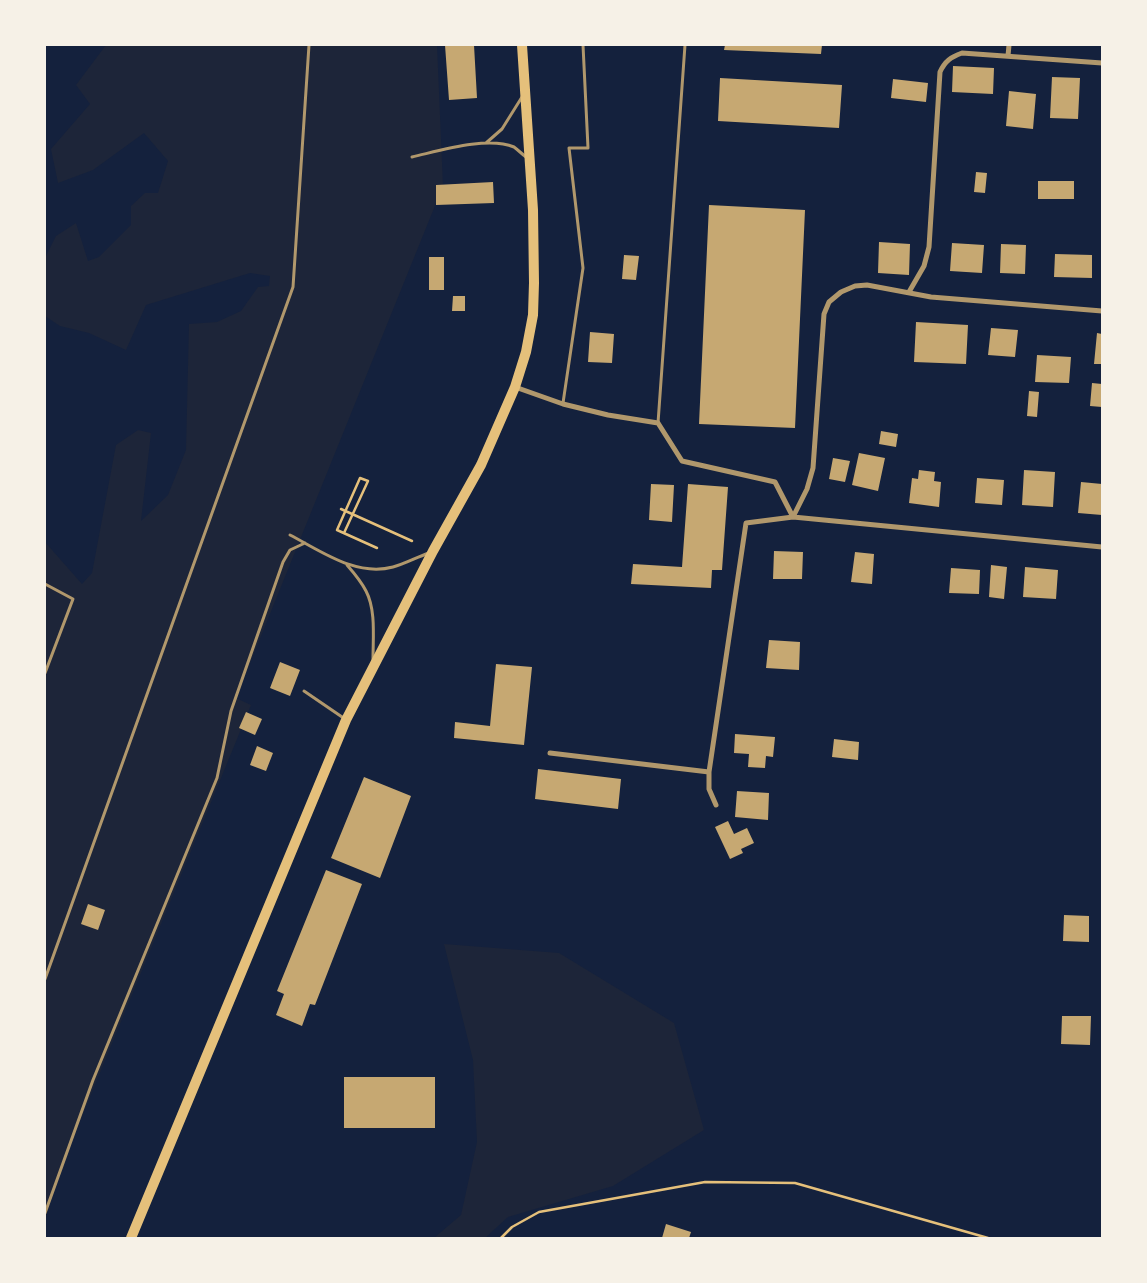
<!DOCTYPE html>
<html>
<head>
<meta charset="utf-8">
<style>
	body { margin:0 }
	#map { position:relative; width:1147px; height:1283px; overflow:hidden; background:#14213d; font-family:"Crimson Pro",serif }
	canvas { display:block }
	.frame { position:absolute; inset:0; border:46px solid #f6f1e7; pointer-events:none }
</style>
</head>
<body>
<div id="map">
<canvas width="1147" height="1283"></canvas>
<div class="frame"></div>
</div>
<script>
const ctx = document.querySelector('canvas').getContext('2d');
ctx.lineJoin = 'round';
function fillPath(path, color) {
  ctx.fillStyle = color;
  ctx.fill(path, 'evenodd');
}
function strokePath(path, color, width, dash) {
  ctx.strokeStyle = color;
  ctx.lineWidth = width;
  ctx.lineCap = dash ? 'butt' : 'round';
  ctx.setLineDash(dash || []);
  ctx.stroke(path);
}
fillPath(new Path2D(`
	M106,45H437L443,186L236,698L251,705L53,1187L45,1222V542L82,584L92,573L116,445L138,430L151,433L141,521L168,495L186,450L189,324L217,322L241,311L258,287L269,286L270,276L250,273L146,305L126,350L89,333L60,326L45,316V258L56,236L76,223L88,261L99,257L131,225V206L145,193H158L168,161L144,133L93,170L58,183L51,149L90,104L76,85Z
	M444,944L559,953L674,1023L704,1130L613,1186L508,1217L485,1238H434L461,1215L477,1142L473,1060Z`), '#1d2539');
fillPath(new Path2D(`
	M445,45H474L477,98L449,100Z
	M725,45H822L821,54L724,50Z
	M953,66L994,68L993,94L952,92Z
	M1052,77L1080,78L1078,119L1050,118Z
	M720,78L842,85L839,128L718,121Z
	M893,79L928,83L926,102L891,98Z
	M1009,91L1036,94L1033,129L1006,126Z
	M976,172L987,173L985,193L974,192Z
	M1038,181H1074V199H1038Z
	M493,182L494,203L436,205V185Z
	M709,205L805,210L795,428L699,424Z
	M879,242L910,244L909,275L878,273Z
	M952,243L984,245L982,273L950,271Z
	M1001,244L1026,245L1025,274L1000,273Z
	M1055,254L1092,255V278L1054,277Z
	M624,255L639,256L636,280L622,279Z
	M429,257H444V290H429Z
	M453,296H465V311H452Z
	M916,322L968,325L966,364L914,362Z
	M991,328L1018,330L1015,357L988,355Z
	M590,332L614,334L612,363L588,362Z
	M1097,333L1102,334V364H1094Z
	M1037,355L1071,357L1069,383L1035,382Z
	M1092,383L1102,384V407L1090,406Z
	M1029,391L1039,392L1037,417L1027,416Z
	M881,431L898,434L896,447L879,444Z
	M859,453L885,458L878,491L852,485Z
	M833,458L850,461L845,482L829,479Z
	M919,470L935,472L934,481L941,482L939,507L909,503L912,478L918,479Z
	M1024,470L1055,472L1053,507L1022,505Z
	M977,478L1004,480L1002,505L975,503Z
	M1081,482L1102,484V515L1078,513Z
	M651,484L674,485L672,522L649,520Z
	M688,484L728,487L722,570H712L711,588L631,584L633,564L682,567Z
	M774,551L803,552L802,579H773Z
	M855,552L874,554L872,584L851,582Z
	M991,565L1007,567L1004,599L989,597Z
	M1025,567L1058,570L1056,599L1023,597Z
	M951,568L980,570L979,594L949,593Z
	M769,640L800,642L799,670L766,668Z
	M280,662L300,670L290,696L270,688Z
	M496,664L532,667L524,745L454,738L455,722L490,726Z
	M246,712L262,719L255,735L239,728Z
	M735,734L775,737L773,757L766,756L765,768L748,767L749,754L734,753Z
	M834,739L859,742L858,760L832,757Z
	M257,746L273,753L266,771L250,765Z
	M538,769L621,779L618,809L535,799Z
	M364,777L411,796L380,878L331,858Z
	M737,791L769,793L768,820L735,817Z
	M728,821L734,834L747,828L754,843L741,849L743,853L730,859L715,827Z
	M326,870L362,884L315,1005L310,1004L302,1026L276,1015L284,994L277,991Z
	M88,904L105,910L98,930L81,924Z
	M1064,915L1089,916V942L1063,941Z
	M1062,1016H1091L1090,1045L1061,1044Z
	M344,1077H435V1128H344Z
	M666,1224L691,1232L689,1238H662Z`), '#c6a872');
strokePath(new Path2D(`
	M341,509L412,541
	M344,533L368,481L360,478L337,530L377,548
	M501,1238L512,1227L539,1212L705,1182L795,1183L988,1238`), '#e5c07b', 2.5);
strokePath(new Path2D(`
	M486,143L502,129L522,97
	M412,157C439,151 487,136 514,147C518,150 522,154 526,157
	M563,403L583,268L569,148H588L583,45
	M658,423L685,45
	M290,535C321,551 356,577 393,567C405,564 417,557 429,553
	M347,565C354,573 361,581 366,591C376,610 373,637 373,659
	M45,584L73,599L45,673
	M304,691L345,719
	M45,979L293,287L309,45
	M45,1213L93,1080L217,778L231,711L283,562L290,550L305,543`), '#b1986c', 3);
strokePath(new Path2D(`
	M1008,56L1009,45
	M909,292L924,266L929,247L940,72C945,61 951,57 962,53L1102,63
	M515,387L563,404L608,415L658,423L682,461L775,482L793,517
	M793,517L807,489L813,468L824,314L829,302L841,292L855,286L867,285L931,297L1102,311
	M550,753L709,772
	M716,805L709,789V772L746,523L793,517L1102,547`), '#b1986c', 5);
strokePath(new Path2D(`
	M131,1238L346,720L433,551L481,465L515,387L526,352L533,315L534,283L533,210L522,45`), '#e5c07b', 10);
</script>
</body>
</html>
